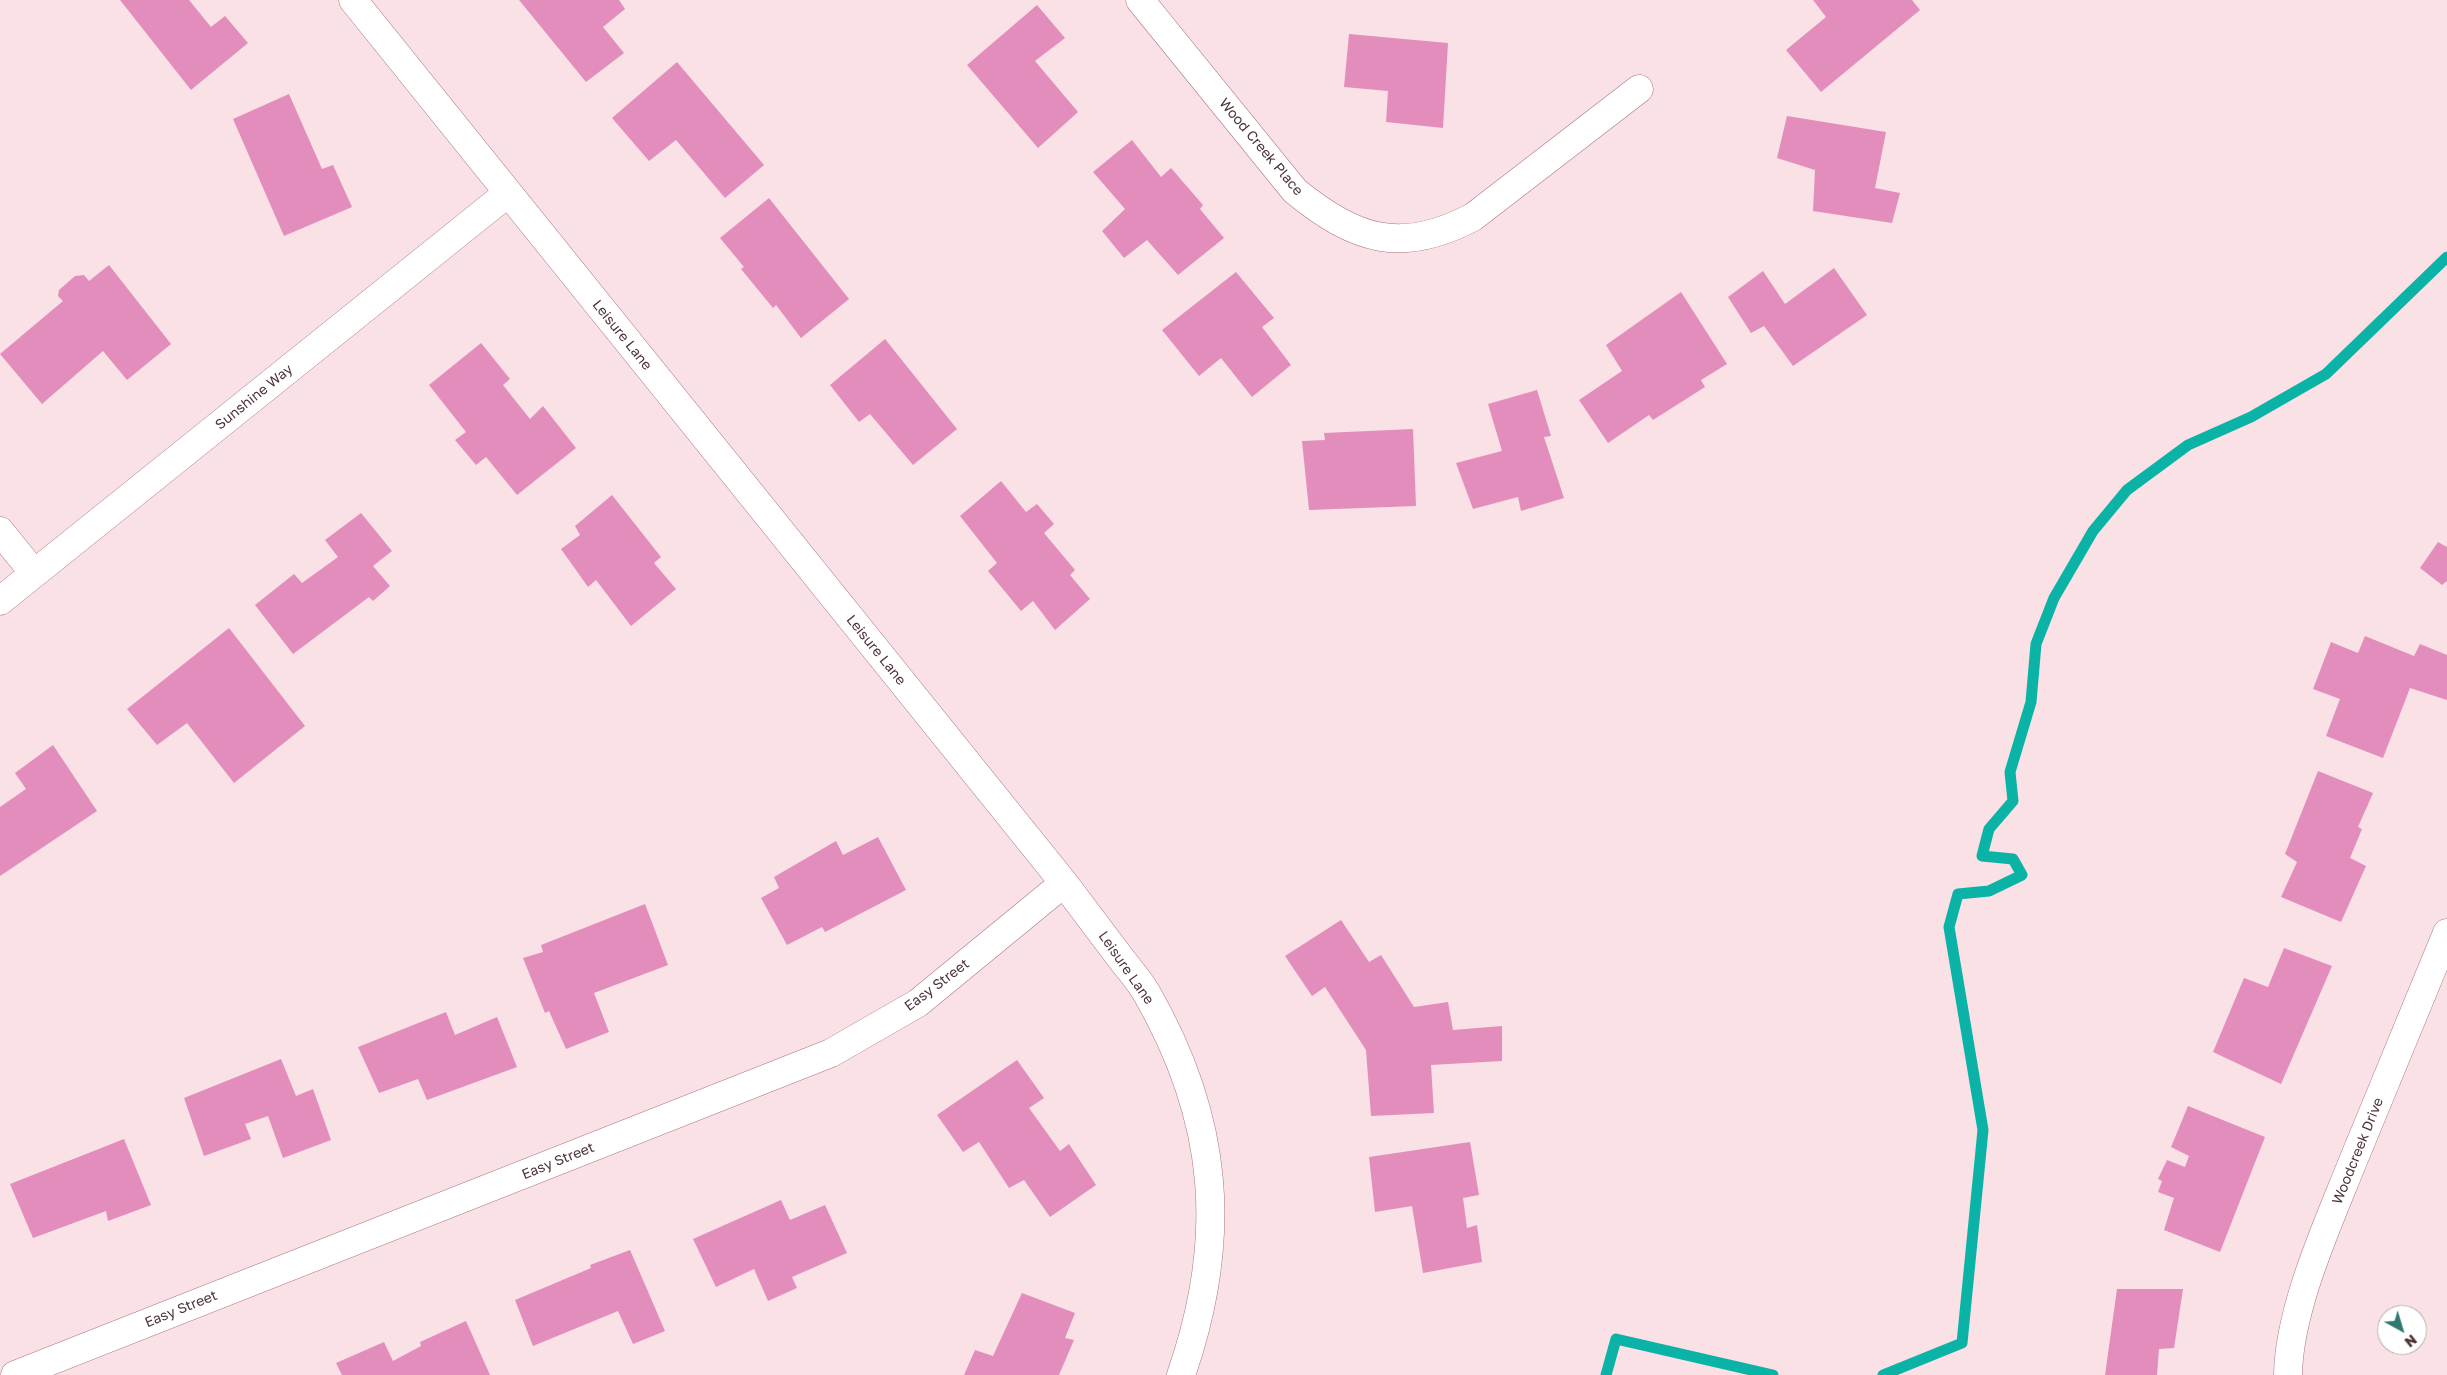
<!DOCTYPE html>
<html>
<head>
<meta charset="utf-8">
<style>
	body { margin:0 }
	#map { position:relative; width:2447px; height:1375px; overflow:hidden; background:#fae1e5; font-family:"Golos Text",sans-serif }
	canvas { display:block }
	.north { position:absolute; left:2377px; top:1305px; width:50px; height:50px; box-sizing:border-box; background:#fff; border:1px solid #b7aeb0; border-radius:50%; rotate:141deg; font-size:14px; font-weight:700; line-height:20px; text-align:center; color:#4c3439 }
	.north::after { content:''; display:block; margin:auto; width:18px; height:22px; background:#307871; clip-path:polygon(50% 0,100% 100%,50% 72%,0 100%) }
</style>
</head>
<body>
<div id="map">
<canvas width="2447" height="1375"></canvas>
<div class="north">N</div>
</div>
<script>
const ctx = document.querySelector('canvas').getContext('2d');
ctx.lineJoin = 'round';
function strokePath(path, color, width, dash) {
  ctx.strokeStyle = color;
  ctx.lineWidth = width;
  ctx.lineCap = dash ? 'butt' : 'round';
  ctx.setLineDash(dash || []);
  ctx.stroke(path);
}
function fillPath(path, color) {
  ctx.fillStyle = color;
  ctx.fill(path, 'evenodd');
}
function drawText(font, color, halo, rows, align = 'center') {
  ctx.font = font + ' "Golos Text",sans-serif';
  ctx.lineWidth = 4;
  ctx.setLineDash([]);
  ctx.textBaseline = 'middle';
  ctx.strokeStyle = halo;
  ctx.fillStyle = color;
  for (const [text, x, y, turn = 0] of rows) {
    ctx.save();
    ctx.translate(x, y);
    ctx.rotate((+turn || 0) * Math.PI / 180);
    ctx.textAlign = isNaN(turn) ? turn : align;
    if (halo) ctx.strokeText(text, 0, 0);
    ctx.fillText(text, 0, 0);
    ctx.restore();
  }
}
strokePath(new Path2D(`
	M1606,1375L1616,1339L1773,1375
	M1883,1375L1962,1343L1983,1130L1949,927L1958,894L1989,891L2022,875L2013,859L1982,856L1989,829L2013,801L2010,772L2031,702L2036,644L2054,598L2093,531L2127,490L2188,445L2251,417L2326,374L2447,257`), '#0bb3a7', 11);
fillPath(new Path2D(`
	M120,0H189L211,27L225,16L248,43L191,90Z
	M519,0H619L625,9L603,27L624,53L586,82Z
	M1813,0H1912L1920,10L1821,92L1786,50L1826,17Z
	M1037,5L1065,38L1035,61L1078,112L1038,148L967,65Z
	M1349,34L1448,43L1443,128L1386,122L1388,91L1344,87Z
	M677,62L764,165L725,198L676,140L649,161L612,118Z
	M289,94L322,169L333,165L352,207L284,236L233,119Z
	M1787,116L1886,132L1875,188L1900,193L1892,223L1813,211L1815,170L1777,158Z
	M1132,140L1161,177L1171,168L1203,205L1200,209L1224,238L1178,275L1147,240L1124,258L1102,231L1125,209L1093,172Z
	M769,198L849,299L801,338L776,305L773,308L741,269L744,267L720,238Z
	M109,265L171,344L127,380L103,351L42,404L0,354L63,301L58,296L59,290L75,276L84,275L89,281Z
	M1834,268L1867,315L1793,366L1764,326L1751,333L1728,297L1763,271L1785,304Z
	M1236,272L1274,318L1262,327L1291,365L1252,397L1221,358L1199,376L1162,330Z
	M1681,292L1727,364L1701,380L1705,387L1653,420L1649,415L1608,443L1579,400L1622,371L1606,345Z
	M885,339L957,429L913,465L870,414L859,422L830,385Z
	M481,343L510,379L503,385L530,419L543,406L576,448L517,495L486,457L476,465L455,440L466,432L429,385Z
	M1537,390L1551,436L1544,437L1564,498L1521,511L1518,497L1473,509L1456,463L1502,451L1488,404Z
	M1413,429L1416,506L1309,510L1302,441L1325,440L1324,433Z
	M1001,481L1026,512L1037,504L1054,524L1044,533L1075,570L1070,575L1090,599L1055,630L1033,601L1021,611L988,571L997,563L960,516Z
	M612,495L661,557L654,563L676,589L631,626L596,580L588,587L561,549L580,535L575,526Z
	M361,513L392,551L373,566L390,586L373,601L369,597L293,654L255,605L294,574L302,583L338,557L325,540Z
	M2438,542L2447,547V581L2442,585L2420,568Z
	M229,628L305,726L234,783L187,723L157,745L127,709Z
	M2365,636L2414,656L2420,644L2447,655V700L2410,688L2383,758L2326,736L2340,699L2313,689L2331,642L2358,653Z
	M53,745L97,811L0,876V807L26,789L15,773Z
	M2318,771L2373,793L2358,827L2362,829L2350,858L2366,866L2341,922L2281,897L2297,862L2285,854Z
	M878,837L906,890L825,932L822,927L787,945L761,898L779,888L774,877L836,841L843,855Z
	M645,904L668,965L594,993L609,1032L566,1049L549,1011L545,1013L523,958L543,952L541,945Z
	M1341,920L1369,962L1381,955L1414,1007L1448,1002L1453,1030L1502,1026V1061L1431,1065L1434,1113L1371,1116L1366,1050L1325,987L1312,996L1285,956Z
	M2284,948L2332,966L2281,1084L2213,1052L2244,978L2268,987Z
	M446,1012L455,1035L497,1017L517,1067L427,1100L418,1079L379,1093L358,1047Z
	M281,1059L296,1096L313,1089L331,1140L283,1158L268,1116L245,1124L251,1139L204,1156L184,1098Z
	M1017,1060L1044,1098L1029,1108L1060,1151L1069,1144L1096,1185L1050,1217L1024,1180L1009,1188L979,1142L963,1152L937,1115Z
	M2188,1106L2265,1137L2220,1252L2164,1230L2174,1198L2158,1192L2162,1181L2158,1179L2167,1160L2185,1167L2189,1156L2171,1147Z
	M124,1139L151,1205L108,1221L106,1211L33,1238L10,1184Z
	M1470,1142L1479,1195L1463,1198L1467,1228L1477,1225L1482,1262L1423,1273L1412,1206L1375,1212L1369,1157Z
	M781,1200L790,1220L825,1205L847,1253L792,1277L797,1288L768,1301L754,1269L716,1287L693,1239Z
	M630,1250L665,1331L633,1344L618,1311L533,1346L515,1300L591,1268L590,1265Z
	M2117,1289H2183L2174,1348L2159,1349L2157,1375H2105Z
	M1022,1293L1075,1313L1065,1338L1074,1340L1059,1375H964L975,1350L993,1356Z
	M466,1321L490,1375H342L336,1363L384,1342L393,1361L421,1346L420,1342Z`), '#e38dbc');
const minor = new Path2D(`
	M353,0L1064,883C1082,907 1100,931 1119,956C1128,968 1138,979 1146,992C1219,1119 1229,1237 1181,1375
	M1140,0L1295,191C1355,240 1401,255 1473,217L1639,89
	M0,531L34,573
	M0,601L508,193
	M15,1375L831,1053L918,1003L1064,883
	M2288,1375C2289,1308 2328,1224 2353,1161C2385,1085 2416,1009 2447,933`);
strokePath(minor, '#ab7580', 29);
strokePath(minor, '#fff', 28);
drawText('14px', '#4c3439', '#fff', [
	["Wood Creek Place",1261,147,50],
	["Leisure Lane",622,335,51],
	["Sunshine Way",254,397,-39],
	["Leisure Lane",876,650,51],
	["Leisure Lane",1126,968,55],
	["Easy Street",937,985,-37],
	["Woodcreek Drive",2358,1151,-68],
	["Easy Street",558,1161,-22],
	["Easy Street",181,1309,-22]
]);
</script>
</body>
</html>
